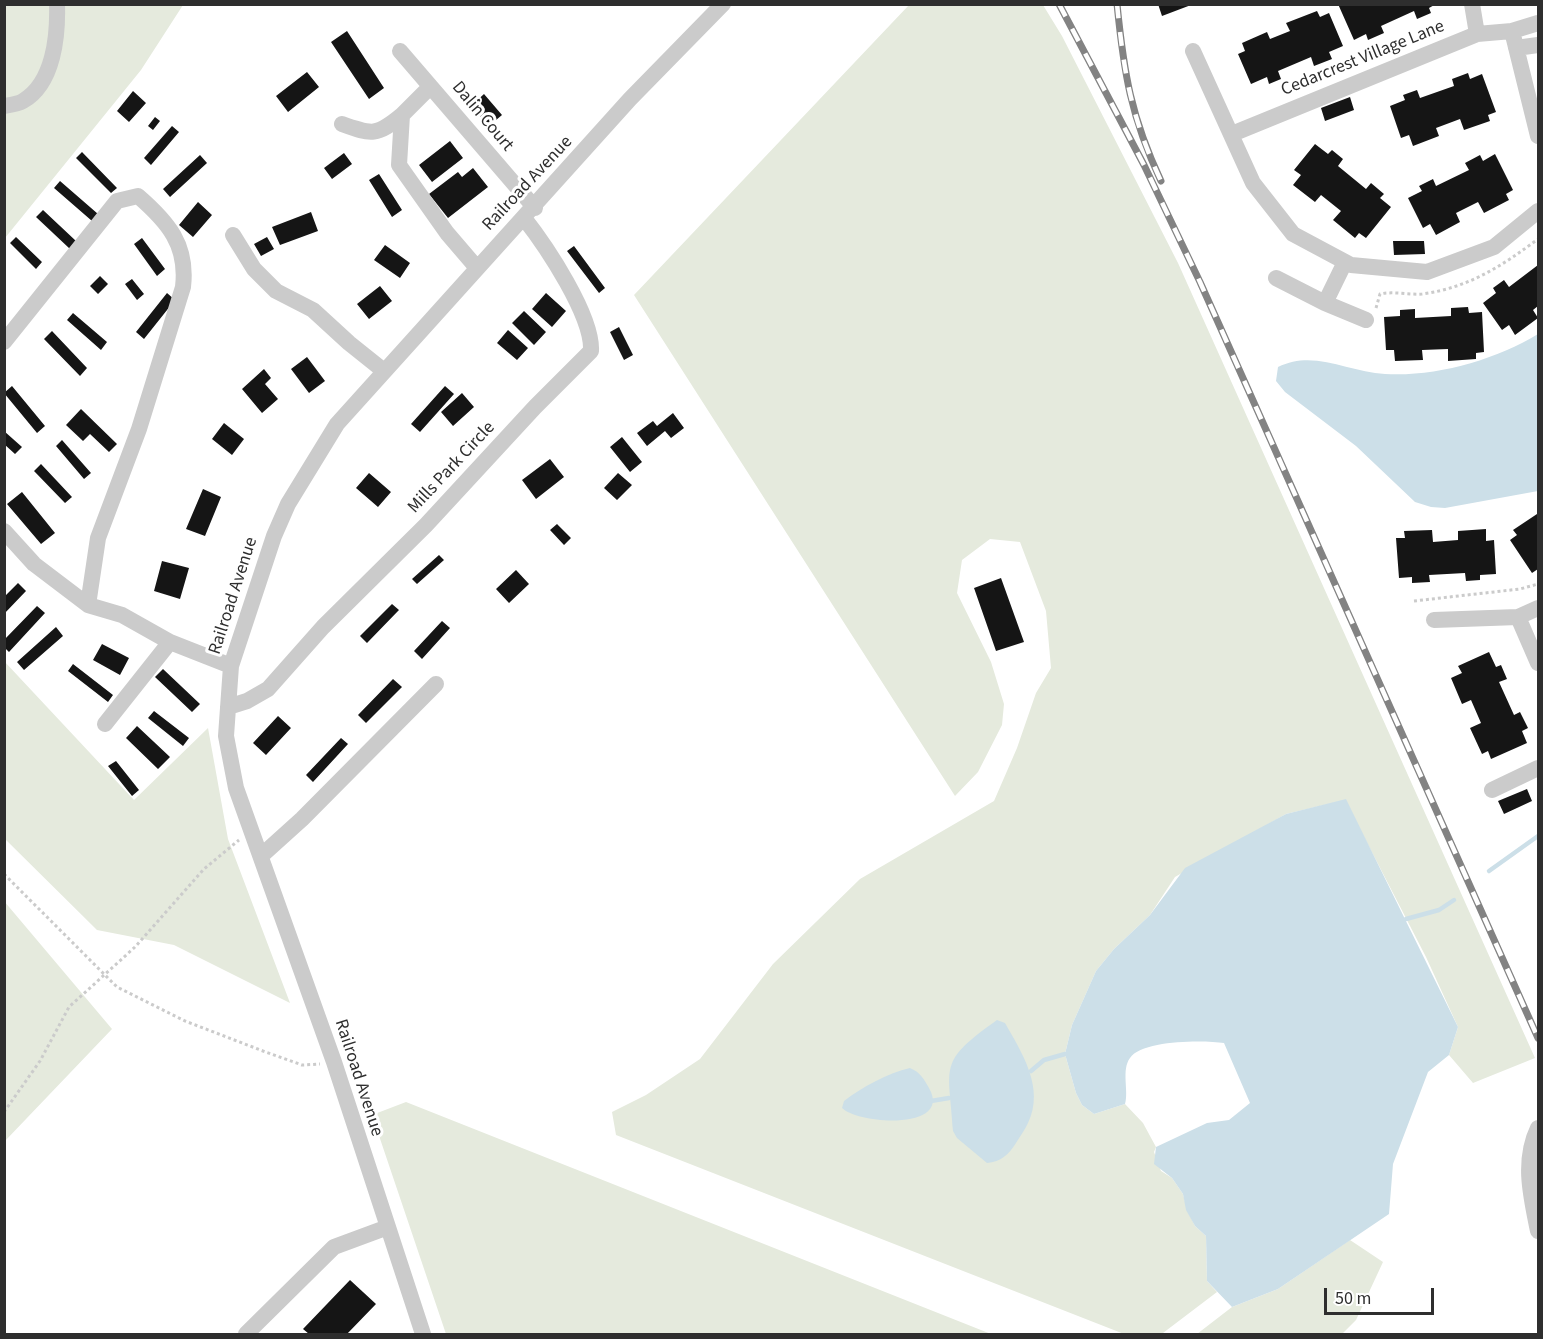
<!DOCTYPE html>
<html>
<head>
<meta charset="utf-8">
<style>
	body { margin:0 }
	#map { position:relative; width:1543px; height:1339px; overflow:hidden; background:#fff; font-family:"Source Sans 3",sans-serif }
	canvas { display:block }
	.frame { position:absolute; inset:0; border:6px solid #2e2e2e; pointer-events:none }
	.scale { position:absolute; left:1324px; top:1288px; width:110px; height:27px; box-sizing:border-box; border:3px solid #2e2e2e; border-top:0; padding-left:8px; font-size:18px; line-height:21px; white-space:nowrap; color:#2e2e2e; -webkit-text-stroke:4px #fff; paint-order:stroke }
</style>
</head>
<body>
<div id="map">
<canvas width="1543" height="1339"></canvas>
<div class="frame"></div>
<div class="scale">50 m</div>
</div>
<script>
const ctx = document.querySelector('canvas').getContext('2d');
ctx.lineJoin = 'round';
function fillPath(path, color) {
  ctx.fillStyle = color;
  ctx.fill(path, 'evenodd');
}
function strokePath(path, color, width, dash) {
  ctx.strokeStyle = color;
  ctx.lineWidth = width;
  ctx.lineCap = dash ? 'butt' : 'round';
  ctx.setLineDash(dash || []);
  ctx.stroke(path);
}
function drawText(font, color, halo, rows, align = 'center') {
  ctx.font = font + ' "Source Sans 3",sans-serif';
  ctx.lineWidth = 6;
  ctx.setLineDash([]);
  ctx.textBaseline = 'middle';
  ctx.strokeStyle = halo;
  ctx.fillStyle = color;
  for (const [text, x, y, turn = 0] of rows) {
    ctx.save();
    ctx.translate(x, y);
    ctx.rotate((+turn || 0) * Math.PI / 180);
    ctx.textAlign = isNaN(turn) ? turn : align;
    if (halo) ctx.strokeText(text, 0, 0);
    ctx.fillText(text, 0, 0);
    ctx.restore();
  }
}
fillPath(new Path2D(`
	M5,5H183L141,70L5,238Z
	M909,5H1043L1062,36L1178,263L1535,1058L1473,1083L1449,1055L1458,1027L1426,957L1345,800L1286,814L1175,877L1150,915L1114,949L1096,971L1072,1025L1065,1054L1076,1093L1082,1105L1094,1114L1125,1104L1143,1123L1156,1147L1154,1152L1161,1171L1172,1178L1183,1194L1187,1210L1195,1226L1206,1236L1207,1281L1217,1292L1163,1333L1124,1334L616,1135L612,1112L646,1095L700,1059L773,964L860,879L994,801L1017,748L1036,693L1051,668L1046,611L1020,542L990,539L962,560L957,593L991,662L1004,704L1002,725L978,772L955,796L634,295Z
	M4,661L134,800L208,728L228,839L290,1003L174,945L97,930L5,839Z
	M4,901L112,1029L5,1141H4Z
	M406,1102L991,1334H446L372,1115Z
	M1350,1240L1383,1262L1356,1320L1342,1334H1197L1232,1307L1278,1289Z`), '#e5eadd');
fillPath(new Path2D(`
	M1538,334V491L1445,508L1431,507L1415,502L1356,446L1285,392L1276,381L1278,367C1314,349 1348,372 1385,374C1436,377 1495,360 1538,334Z
	M1346,799L1458,1027L1449,1055L1428,1072L1393,1164L1389,1214L1278,1289L1232,1307L1207,1281L1206,1236L1195,1226L1186,1210L1183,1194L1172,1178L1154,1164L1156,1147L1207,1123L1229,1120L1250,1103L1224,1043C1203,1040 1142,1040 1130,1058C1121,1070 1129,1091 1125,1104L1094,1114L1082,1105L1076,1093L1065,1054L1072,1025L1096,971L1114,949L1150,915L1185,868L1286,814Z
	M997,1020L1005,1023C1022,1053 1045,1088 1028,1123C1025,1130 1020,1136 1016,1143C1009,1154 1001,1162 987,1163L957,1138L953,1131C949,1064 937,1063 997,1020Z
	M910,1068C920,1072 924,1079 929,1088C953,1130 860,1125 842,1108L844,1101C862,1087 888,1073 910,1068Z`), '#ccdfe8');
strokePath(new Path2D(`
	M1489,871L1538,836
	M1406,919L1439,910L1454,900
	M1031,1071L1044,1060L1065,1054
	M931,1101L949,1098`), '#ccdfe8', 4.5);
fillPath(new Path2D(`
	M1158,4H1191V5L1162,16Z
	M1338,4H1436L1429,8L1431,13L1417,19L1414,11L1381,26L1384,33L1368,40L1366,34L1354,40Z
	M1317,11L1320,17L1329,13L1343,46L1329,52L1332,59L1314,66L1311,57L1278,71L1281,79L1269,84L1267,77L1251,84L1238,54L1245,51L1242,43L1267,32L1270,39L1290,31L1286,23Z
	M347,31L384,88L369,99L331,42Z
	M307,72L319,87L288,112L276,96Z
	M1468,73L1470,79L1482,74L1496,112L1488,115L1490,121L1464,130L1460,119L1436,128L1439,136L1413,146L1409,135L1401,138L1390,106L1405,100L1403,95L1417,90L1420,98L1454,86L1452,79Z
	M133,91L146,103L129,122L117,111Z
	M484,94L502,115L489,126L471,106Z
	M1350,97L1354,110L1325,121L1321,108Z
	M155,117L160,121L153,130L148,126Z
	M172,126L179,132L151,165L144,158Z
	M450,141L463,158L432,182L419,165Z
	M1315,144L1328,154L1332,150L1343,159L1338,166L1366,189L1371,183L1384,194L1380,198L1391,207L1366,238L1359,233L1355,238L1333,220L1341,211L1321,195L1315,202L1293,185L1301,175L1294,170Z
	M82,152L117,188L111,193L76,158Z
	M344,153L352,164L332,179L324,168Z
	M1495,154L1513,190L1506,194L1509,200L1484,213L1478,202L1456,213L1460,222L1436,235L1430,224L1423,228L1408,198L1422,191L1419,186L1433,179L1436,186L1469,170L1465,163L1480,155L1483,161Z
	M200,155L207,163L170,197L163,189Z
	M473,168L488,187L448,218L429,194L458,172L462,177Z
	M379,174L402,210L392,217L369,180Z
	M60,181L98,214L92,221L54,188Z
	M198,202L212,215L193,237L179,225Z
	M43,210L76,241L70,249L36,217Z
	M311,212L318,231L280,245L272,227Z
	M16,237L42,262L36,269L10,243Z
	M267,237L274,249L261,256L254,244Z
	M142,238L165,269L157,276L134,244Z
	M1393,241H1424L1425,254L1394,255Z
	M385,245L410,263L400,278L374,260Z
	M574,246L605,288L599,293L567,251Z
	M1538,265V306L1533,310L1538,318L1515,335L1509,325L1502,330L1483,303L1496,293L1493,288L1504,280L1509,287Z
	M100,276L108,284L98,294L90,286Z
	M132,279L144,294L137,300L125,284Z
	M380,286L392,301L369,319L357,304Z
	M167,293L175,300L144,339L136,332Z
	M546,293L566,311L552,327L532,309Z
	M1468,307L1469,313L1482,312L1484,352L1476,353V359L1448,361V349L1422,350L1423,360L1395,361L1394,350H1386L1384,317L1400,316V310L1415,309V318L1451,316V308Z
	M524,311L546,332L534,345L512,323Z
	M73,313L107,342L101,350L67,320Z
	M619,327L633,355L624,360L610,332Z
	M508,330L528,348L517,360L497,343Z
	M52,331L87,368L80,376L44,339Z
	M307,357L325,381L309,393L291,369Z
	M264,369L271,378L265,384L278,399L262,413L242,389Z
	M12,386L45,426L37,433L4,393Z
	M445,386L454,394L420,432L411,424Z
	M462,393L474,407L453,426L441,412Z
	M81,409L117,444L109,452L90,434L83,441L66,425Z
	M673,413L684,428L671,438L665,431L647,446L637,433L653,421L657,426Z
	M224,423L244,439L232,455L212,439Z
	M4,431L22,447L15,454L4,444Z
	M622,437L642,462L630,472L610,447Z
	M62,440L91,473L84,479L56,446Z
	M550,459L564,477L536,499L522,480Z
	M41,464L72,497L65,503L34,471Z
	M369,473L391,492L378,507L356,488Z
	M618,473L632,485L617,500L604,488Z
	M203,489L221,497L205,536L186,529Z
	M22,492L55,533L41,544L7,504Z
	M1537,514L1538,569L1532,573L1510,540L1517,535L1513,530Z
	M557,524L571,538L564,545L550,530Z
	M1486,529V541L1494,540L1496,574L1480,575V580L1466,581L1465,573L1429,575L1430,582L1412,583V577L1399,578L1396,538H1405L1404,531L1432,530L1433,542L1458,540V531Z
	M439,555L444,560L417,584L412,579Z
	M162,561L189,568L180,599L154,591Z
	M516,570L529,584L509,603L496,589Z
	M1001,578L1024,642L996,651L974,588Z
	M18,583L26,591L4,614V597Z
	M392,604L399,610L367,643L360,636Z
	M37,606L45,613L9,652L4,647V640Z
	M442,621L450,628L422,659L414,651Z
	M56,627L63,636L24,670L17,662Z
	M102,644L129,658L120,675L93,660Z
	M1489,652L1496,667L1501,665L1507,679L1499,682L1514,715L1520,712L1528,728L1522,731L1527,743L1491,759L1488,751L1482,754L1470,728L1481,723L1471,700L1462,704L1451,678L1462,673L1458,666Z
	M73,664L113,695L108,702L68,671Z
	M163,669L200,704L192,712L155,677Z
	M393,679L402,687L366,723L358,715Z
	M154,711L189,738L183,746L148,718Z
	M278,716L291,728L266,755L253,743Z
	M137,726L170,757L158,769L126,738Z
	M341,738L348,744L313,782L306,775Z
	M116,761L139,790L132,796L108,766Z
	M1527,789L1532,801L1504,814L1498,801Z
	M350,1280L376,1304L347,1334H309L303,1329Z`), '#151515');
strokePath(new Path2D(`
	M1376,308L1380,294C1393,291 1408,295 1422,294C1468,288 1502,266 1538,239
	M1414,601L1520,589L1538,584
	M4,874L117,987L185,1021L263,1051L302,1065L320,1064
	M4,1112L40,1061L69,1007L135,947L204,869L239,840`), '#cbcbcb', 3, [3, 3]);
strokePath(new Path2D(`
	M1472,4L1477,34
	M1512,31L1538,23
	M1516,48L1538,45
	M400,51L535,208
	M1193,51L1253,183L1293,234L1351,265L1427,272L1494,247L1538,211
	M430,87L402,115L399,165L447,233L477,268
	M4,106C10,105 18,104 23,101C54,83 58,35 57,4
	M342,124C372,135 377,136 402,115
	M1232,134L1477,34L1512,31L1538,136
	M233,235L254,269L276,291L313,310L349,343L384,371
	M1276,278L1325,303L1345,262
	M1325,303L1366,320
	M4,342L117,201L138,196C168,222 188,245 183,287L139,429L98,538L88,605
	M4,531L34,564L88,605L122,615L170,642L231,666
	M1518,617L1538,663
	M1434,620L1518,617L1538,608
	M228,707L247,701L268,689L323,627L426,525L535,407L591,351C593,316 546,246 524,218
	M105,724L170,642
	M1492,790L1538,768
	M261,856L302,819L436,684
	M1538,1128C1522,1161 1531,1197 1538,1231
	M246,1334L334,1247L388,1227
	M423,1334L334,1062L236,788L226,736L231,666L274,536L288,504L337,424L630,99L723,4`), '#cbcbcb', 16);
const rail = new Path2D(`
	M1059,4L1144,165L1200,282L1538,1038
	M1117,4C1124,74 1131,117 1161,181`);
strokePath(rail, '#838383', 7);
strokePath(rail, '#fff', 4.5, [14]);
drawText('18px', '#2e2e2e', '#fff', [
	["Cedarcrest Village Lane",1363,59,-22],
	["Dalin Court",482,117,50],
	["Railroad Avenue",528,184,-47],
	["Mills Park Circle",452,468,-47],
	["Railroad Avenue",234,596,-72],
	["Railroad Avenue",358,1078,72]
]);
</script>
</body>
</html>
